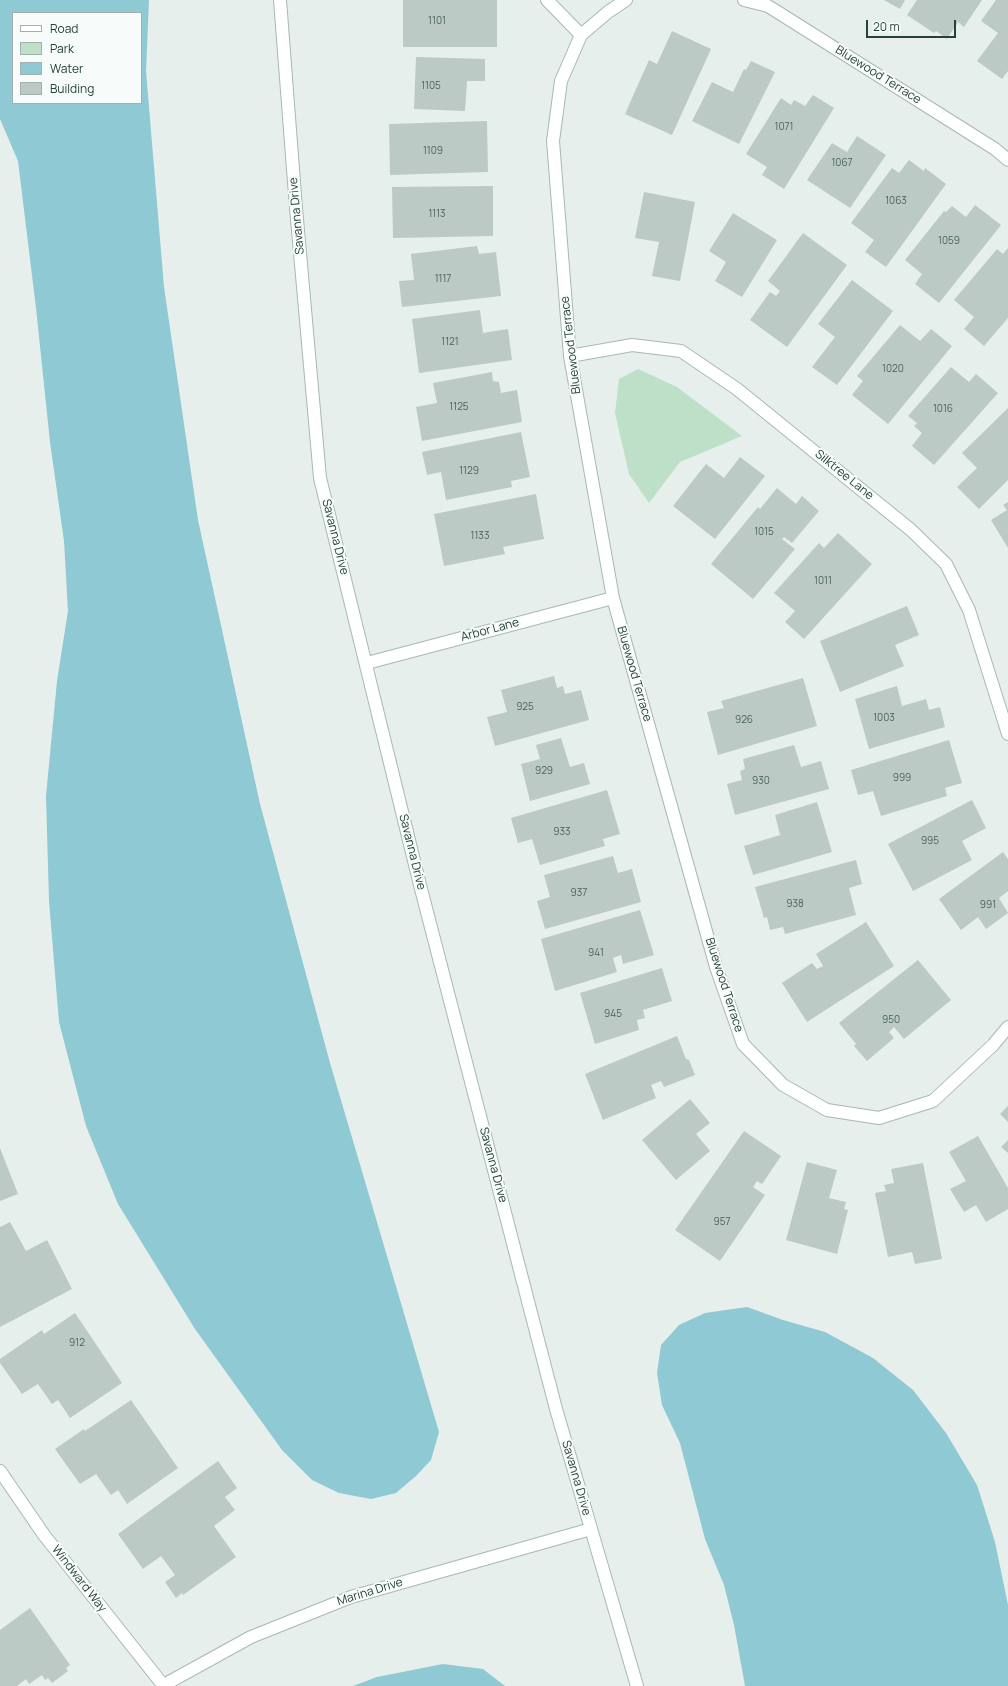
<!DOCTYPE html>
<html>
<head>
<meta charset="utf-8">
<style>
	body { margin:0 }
	#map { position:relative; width:1008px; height:1686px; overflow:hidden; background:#e6efeb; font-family:Manrope,sans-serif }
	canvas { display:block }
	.legend { position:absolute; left:12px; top:12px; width:130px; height:92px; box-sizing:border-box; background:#f7fbf9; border:1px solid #a3b1ad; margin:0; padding:5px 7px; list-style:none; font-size:12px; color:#24423a }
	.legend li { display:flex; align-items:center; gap:8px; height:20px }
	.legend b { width:20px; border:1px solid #a3b1ad }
	.scale { position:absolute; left:866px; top:20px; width:90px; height:18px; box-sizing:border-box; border:2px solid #24423a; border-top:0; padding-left:5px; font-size:12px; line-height:14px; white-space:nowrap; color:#24423a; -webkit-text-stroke:3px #f7fbf9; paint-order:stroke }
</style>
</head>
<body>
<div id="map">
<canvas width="1008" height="1686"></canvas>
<ul class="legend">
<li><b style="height:5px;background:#fff"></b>Road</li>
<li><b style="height:11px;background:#bfe0c8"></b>Park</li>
<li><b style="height:11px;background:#8ec9d4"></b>Water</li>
<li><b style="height:11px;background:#bbcac4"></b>Building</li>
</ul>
<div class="scale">20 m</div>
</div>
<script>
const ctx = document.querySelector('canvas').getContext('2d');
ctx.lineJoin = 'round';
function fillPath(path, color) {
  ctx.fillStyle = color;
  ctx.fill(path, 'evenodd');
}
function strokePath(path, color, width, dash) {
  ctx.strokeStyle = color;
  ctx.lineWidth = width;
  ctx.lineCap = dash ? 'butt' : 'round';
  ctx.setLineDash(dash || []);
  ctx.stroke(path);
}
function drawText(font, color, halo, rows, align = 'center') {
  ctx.font = font + ' Manrope,sans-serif';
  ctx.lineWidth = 4;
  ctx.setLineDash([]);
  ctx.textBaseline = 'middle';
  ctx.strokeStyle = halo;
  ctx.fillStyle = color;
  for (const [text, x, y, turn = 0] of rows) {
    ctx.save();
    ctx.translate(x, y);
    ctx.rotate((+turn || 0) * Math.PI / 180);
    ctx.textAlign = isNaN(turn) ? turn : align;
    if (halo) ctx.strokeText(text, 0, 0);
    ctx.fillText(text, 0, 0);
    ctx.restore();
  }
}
fillPath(new Path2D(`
	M638,369L677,387L742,436L680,462L649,503L629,474L615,413L619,379Z`), '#bfe0c8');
fillPath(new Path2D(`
	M0,0H149L146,71L164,287L198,520L260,804L330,1063L439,1432L431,1460L416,1476L396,1493L371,1499L339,1493L312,1480L282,1450L195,1329L118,1204L86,1126L59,1022L49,901L46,796L57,681L68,611L64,541L50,442L36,308L18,161L0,119ZM13,13H141V103H13Z
	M747,1307L783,1320L825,1332L873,1358L913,1390L946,1433L977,1485L995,1542L1008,1605V1686H745L734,1625L724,1585L705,1539L680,1443L662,1405L657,1373L661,1345L679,1325L705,1313Z
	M443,1664L483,1669L505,1686H353L377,1677Z`), '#8ec9d4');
fillPath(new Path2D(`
	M403,0H497V47H403Z
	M884,0H905L900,9Z
	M917,0H982L964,27L958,22L947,39L936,31L934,33L907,15Z
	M996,0H1008V71L1002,79L977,61L998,33L981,21Z
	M672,31L711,49L672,135L625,114L649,60L657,64Z
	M416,57L485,59V81H467L465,111L414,109Z
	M751,61L775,72L739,144L692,121L712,82L733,92L744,69L746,70Z
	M813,95L834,108L784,189L762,175L767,167L746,154L781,98L791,105L794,100L805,106Z
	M487,121L488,172L390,175L389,124Z
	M857,136L886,155L850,208L807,180L832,143L847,152Z
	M909,160L924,171L925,168L946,184L886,267L865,252L874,240L851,223L892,168L899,173Z
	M493,186V236L393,238L392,187Z
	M644,192L695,202L680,281L652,276L659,242L635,238Z
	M975,205L1001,225L939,303L915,284L922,274L905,260L944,211L946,212L952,206L966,217Z
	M733,213L777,240L742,297L715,281L726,262L709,251Z
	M803,233L847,265L787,347L750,320L770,292L776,296L780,291L768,281Z
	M477,246L479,254L496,252L501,296L402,307L399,281L414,280L411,254Z
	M1008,248V318L984,346L964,329L974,317L954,300L997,249L1003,254Z
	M852,280L893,311L837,385L812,367L835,337L818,324Z
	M480,310L483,333L508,329L512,360L419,373L412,319Z
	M900,325L920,341L931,329L952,346L888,424L852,395L863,381L857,376Z
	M951,367L969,382L976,374L998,393L934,465L912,446L922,433L914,426L917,423L908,416Z
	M492,372L493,381L499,382L501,393L517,390L522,422L422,441L416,407L437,403L433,383Z
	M1008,408V480L979,509L957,487L977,468L962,453Z
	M521,432L530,477L511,481L512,487L446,500L441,472L427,475L422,452Z
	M740,457L765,476L715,539L673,506L706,464L724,478Z
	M777,488L796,504L802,496L819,511L792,543L784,537L782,539L795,549L753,599L711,564L758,507L760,509Z
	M536,494L544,539L503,547L505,554L444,566L434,514Z
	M1008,502V548L991,520L1007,510L1003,505Z
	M838,533L872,564L804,639L785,622L795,611L774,593L819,543L824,548Z
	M907,606L919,635L895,645L904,666L840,692L820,641Z
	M554,676L557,688L563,686L565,694L581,690L589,720L495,746L487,717L507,712L501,690Z
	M803,678L817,726L718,755L707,712L724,708L721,701Z
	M897,686L902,706L926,699L929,710L940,707L945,727L869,749L855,699Z
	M561,738L570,767L584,763L590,784L530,801L521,764L540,759L536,745Z
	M949,740L962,783L945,788L947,796L881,816L873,791L858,795L851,770Z
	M794,745L801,767L821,761L829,789L735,815L727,784L742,780L740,771L745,769L743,759Z
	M607,790L620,834L603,839L605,846L540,865L532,839L518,843L511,818Z
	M972,800L986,828L962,841L972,860L913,891L888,844Z
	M817,802L832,852L753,875L744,846L780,835L775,815Z
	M1003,852L1008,859V891L999,898L1008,913L986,929L978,917L961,930L939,899Z
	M613,856L618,873L632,869L641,902L545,929L537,901L550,897L544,875Z
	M856,860L862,884L849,888L856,915L785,934L783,927L770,930L767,917L764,918L755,887Z
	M640,910L654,955L623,964L621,955L613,958L617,972L555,991L541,939Z
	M866,922L894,966L807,1022L782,983L812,963L817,969L823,966L816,954Z
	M918,960L951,1000L904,1039L894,1027L889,1032L894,1038L867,1061L854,1046L856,1044L839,1023Z
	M662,968L672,1001L643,1010L645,1018L637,1020L639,1030L595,1044L580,993Z
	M677,1036L686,1059L689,1060L695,1075L664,1087L661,1081L651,1085L656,1098L603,1120L585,1074Z
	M690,1099L710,1123L696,1134L710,1151L676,1180L642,1140Z
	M1008,1106V1122L1000,1114Z
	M744,1131L781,1156L762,1184L757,1181L753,1187L765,1195L720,1261L675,1230Z
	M978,1136L1008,1188V1209L986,1222L976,1205L964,1212L950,1189L966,1181L949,1152Z
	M1008,1140V1153L1001,1147Z
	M0,1148L18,1194L0,1201Z
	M807,1162L837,1170L829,1198L846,1202L844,1209L848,1210L837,1254L786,1240Z
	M923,1163L942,1259L915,1264L912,1252L888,1257L875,1193L886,1191L884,1185L894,1183L891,1169Z
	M10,1222L26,1251L47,1240L72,1289L0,1327V1227Z
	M75,1313L122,1383L70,1418L58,1400L52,1404L38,1384L22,1394L0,1363V1359L42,1330L44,1334Z
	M131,1400L178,1468L127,1504L118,1490L111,1495L96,1474L80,1484L55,1449L84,1429L85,1431Z
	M218,1461L237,1488L225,1497L235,1510L214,1526L236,1557L183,1595L182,1593L176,1598L165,1582L175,1575L161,1556L143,1569L118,1534Z
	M30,1608L70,1665L66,1668L68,1671L52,1683L48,1678L45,1680L42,1675L29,1684L26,1679L17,1686H0V1630Z`), '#bbcac4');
const minor = new Path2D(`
	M280,0L296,208L320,478L420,885L556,1409L637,1686
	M547,0L581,35
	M626,0L608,12L581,35L561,81L553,141L570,356L613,598L716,967L743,1044L783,1085L827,1110L879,1118L933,1101L993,1045L1008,1027
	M744,0L768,6L995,149L1008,160
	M570,356L632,345L681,351L737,389L911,530L946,564L969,610L1008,734
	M367,663L613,598
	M0,1471L44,1535L163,1685
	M162,1686L251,1637L351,1597L591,1529`);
strokePath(minor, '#a8b8b2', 14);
strokePath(minor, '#fff', 12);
drawText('10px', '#4a645c', null, [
	["1101",437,21],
	["1105",431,86],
	["1071",784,127],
	["1109",433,151],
	["1067",842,163],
	["1063",896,201],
	["1113",437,214],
	["1059",949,241],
	["1117",443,279],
	["1121",450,342],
	["1020",893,369],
	["1125",459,407],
	["1016",943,409],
	["1129",469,471],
	["1015",764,532],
	["1133",480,536],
	["1011",823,581],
	["925",525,707],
	["1003",884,718],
	["926",744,720],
	["929",544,771],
	["999",902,778],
	["930",761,781],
	["933",562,832],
	["995",930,841],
	["937",579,893],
	["938",795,904],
	["991",988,905],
	["941",596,953],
	["945",613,1014],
	["950",891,1020],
	["957",722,1222],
	["912",77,1343]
]);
drawText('12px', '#24423a', '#f7fbf9', [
	["Bluewood Terrace",878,75,32],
	["Savanna Drive",297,216,-95],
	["Bluewood Terrace",571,345,-97],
	["Silktree Lane",844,475,39],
	["Savanna Drive",335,537,76],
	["Arbor Lane",490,630,-15],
	["Bluewood Terrace",634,674,74],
	["Savanna Drive",412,852,76],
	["Bluewood Terrace",724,985,72],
	["Savanna Drive",493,1165,75],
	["Savanna Drive",576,1478,74],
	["Windward Way",79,1579,52],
	["Marina Drive",370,1592,-17]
]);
</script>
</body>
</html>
